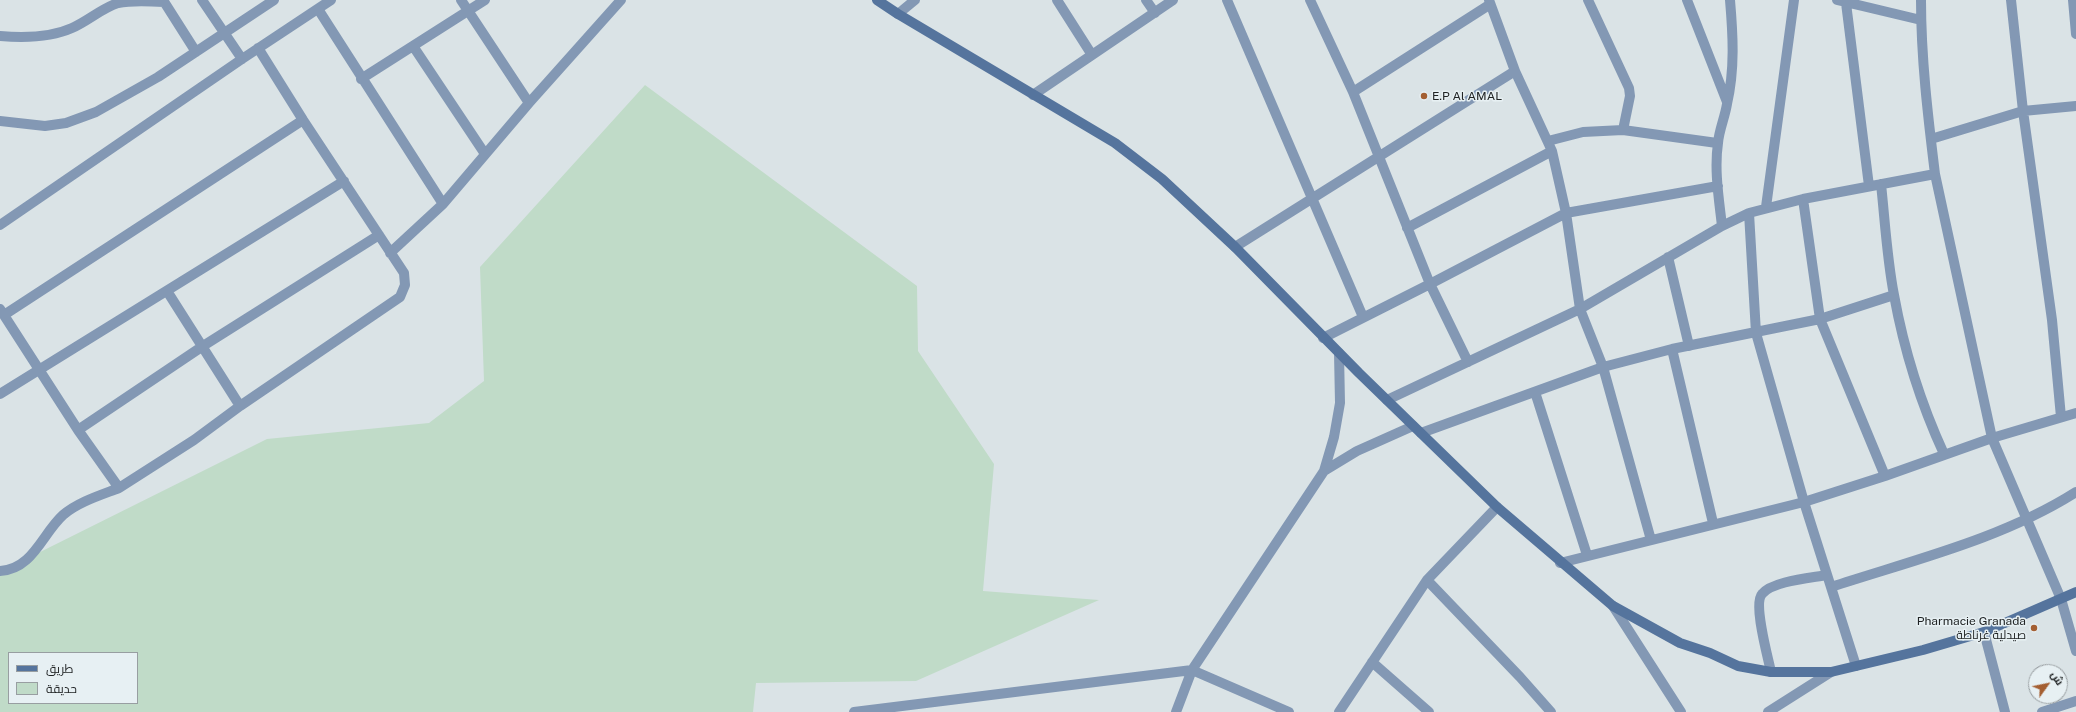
<!DOCTYPE html>
<html>
<head>
<meta charset="utf-8">
<style>
	body { margin:0 }
	#map { position:relative; width:2076px; height:712px; overflow:hidden; background:#dae3e6; font-family:"Public Sans",Cairo,sans-serif }
	canvas { display:block }
	.legend { position:absolute; left:8px; top:652px; width:130px; height:52px; box-sizing:border-box; background:#e7f0f3; border:1px solid #989ea1; margin:0; padding:5px 7px; list-style:none; font-size:12px; color:#212425 }
	.legend li { display:flex; align-items:center; gap:8px; height:20px }
	.legend b { width:20px; border:1px solid #989ea1 }
	.north { position:absolute; left:2028px; top:664px; width:40px; height:40px; box-sizing:border-box; background:#e7f0f3; border:1px solid #989ea1; border-radius:50%; rotate:57deg; font-size:11px; font-weight:700; line-height:16px; text-align:center; color:#212425 }
	.north::after { content:''; display:block; margin:auto; width:14px; height:18px; background:#a45f32; clip-path:polygon(50% 0,100% 100%,50% 72%,0 100%) }
</style>
</head>
<body>
<div id="map">
<canvas width="2076" height="712"></canvas>
<ul class="legend">
<li><b style="height:5px;background:#55749d"></b>طريق</li>
<li><b style="height:11px;background:#c0dbc8"></b>حديقة</li>
</ul>
<div class="north">ش</div>
</div>
<script>
const ctx = document.querySelector('canvas').getContext('2d');
ctx.lineJoin = 'round';
function fillPath(path, color) {
  ctx.fillStyle = color;
  ctx.fill(path, 'evenodd');
}
function strokePath(path, color, width, dash) {
  ctx.strokeStyle = color;
  ctx.lineWidth = width;
  ctx.lineCap = dash ? 'butt' : 'round';
  ctx.setLineDash(dash || []);
  ctx.stroke(path);
}
function drawText(font, color, halo, rows, align = 'center') {
  ctx.font = font + ' "Public Sans",Cairo,sans-serif';
  ctx.lineWidth = 3;
  ctx.setLineDash([]);
  ctx.textBaseline = 'middle';
  ctx.strokeStyle = halo;
  ctx.fillStyle = color;
  for (const [text, x, y, turn = 0] of rows) {
    ctx.save();
    ctx.translate(x, y);
    ctx.rotate((+turn || 0) * Math.PI / 180);
    ctx.textAlign = isNaN(turn) ? turn : align;
    if (halo) ctx.strokeText(text, 0, 0);
    ctx.fillText(text, 0, 0);
    ctx.restore();
  }
}
fillPath(new Path2D(`
	M645,85L917,286L918,351L994,464L983,591L1099,600L916,681L756,683L753,712H0V572L267,439L429,423L484,381L480,267ZM9,653H137V703H9Z`), '#c0dbc8');
strokePath(new Path2D(`
	M163,0L196,52
	M202,0L242,59
	M461,0L529,103
	M1057,0L1092,55
	M1146,0L1155,13
	M1227,0L1363,317
	M1310,0L1353,92L1430,284L1468,362
	M1489,0L1515,71L1552,151L1566,213L1580,309L1603,367L1651,540
	M1588,0L1629,88L1630,96L1623,130
	M1687,0L1727,102
	M1837,0L1921,20
	M1921,0C1921,58 1928,117 1935,174L1992,438L2061,599L2076,651
	M2011,0L2023,111L2052,320L2061,417
	M2073,0L2076,34
	M1846,3L1869,186
	M318,9L443,204
	M898,14L915,0
	M0,36C24,38 50,38 72,28C88,21 102,8 118,3C132,0 149,1 164,2
	M413,46L485,154
	M361,79L485,0
	M1353,92L1489,5
	M1033,95L1173,0
	M0,121L45,126L66,123L96,112L158,77L274,0
	M1931,139L2023,111L2076,106
	M1548,141L1583,132L1623,130L1717,143
	M1881,184C1885,221 1887,259 1894,295C1904,350 1921,404 1944,454
	M1803,199L1820,319L1885,476
	M1766,207L1794,0
	M1749,213L1756,333L1804,502L1856,666
	M0,225L242,59L331,0
	M1722,226C1719,199 1714,170 1718,143C1719,130 1725,117 1727,104C1735,69 1733,35 1730,0
	M1407,228L1552,151
	M1235,247L1515,71
	M390,253L443,204L529,103L621,0
	M1668,257L1689,346
	M167,291L240,406
	M0,309L78,430L119,488L194,440L240,406L400,297L405,285L404,273L303,120L258,48
	M4,315L303,120
	M1323,338L1430,284L1566,213L1718,186
	M1672,349L1713,523
	M1535,392L1587,555
	M0,394L344,181
	M1387,400L1580,309L1722,226L1749,213L1803,199L1935,174
	M78,430L203,346L379,235
	M1421,433L1603,367L1672,349L1820,319L1894,295
	M1324,471L1357,451L1413,426
	M1560,563L1804,502L1885,476L1992,438L2076,413
	M0,571C33,569 42,534 63,515C78,502 101,495 119,488
	M1427,580L1520,677L1551,712
	M1831,587C1913,560 2002,539 2076,492
	M1613,606L1681,712
	M1984,632L2005,712
	M1372,662L1429,712
	M1771,672C1768,657 1753,604 1762,594C1772,581 1811,578 1827,575
	M854,712L1192,670L1289,712
	M1176,712L1192,670L1324,471L1334,437L1340,403L1339,353
	M1339,712L1427,580L1497,507
	M1768,712L1831,672
	M2042,712L2076,701`), '#8398b4', 10);
strokePath(new Path2D(`
	M877,0L898,14L1115,143L1162,179L1235,247L1359,373L1497,507L1613,606L1680,643L1710,653L1738,666L1771,672H1831L1923,650L1984,632L2076,592`), '#55749d', 10);
for (const [x, y, r, color] of [
	[1424,96,4,"#a45f32"],
	[2034,628,4,"#a45f32"]
]) {
  const dot = new Path2D();
  dot.arc(x, y, r, 0, 2 * Math.PI);
  ctx.fillStyle = color;
  ctx.fill(dot);
  strokePath(dot, '#e7f0f3', 1.5);
}
drawText('12px', '#212425', '#e7f0f3', [
	["E.P Al AMAL",1432,96],
	["Pharmacie Granada",2026,621,"right"],
	["صيدلية غرناطة",2026,635,"right"]
], 'left');
</script>
</body>
</html>
